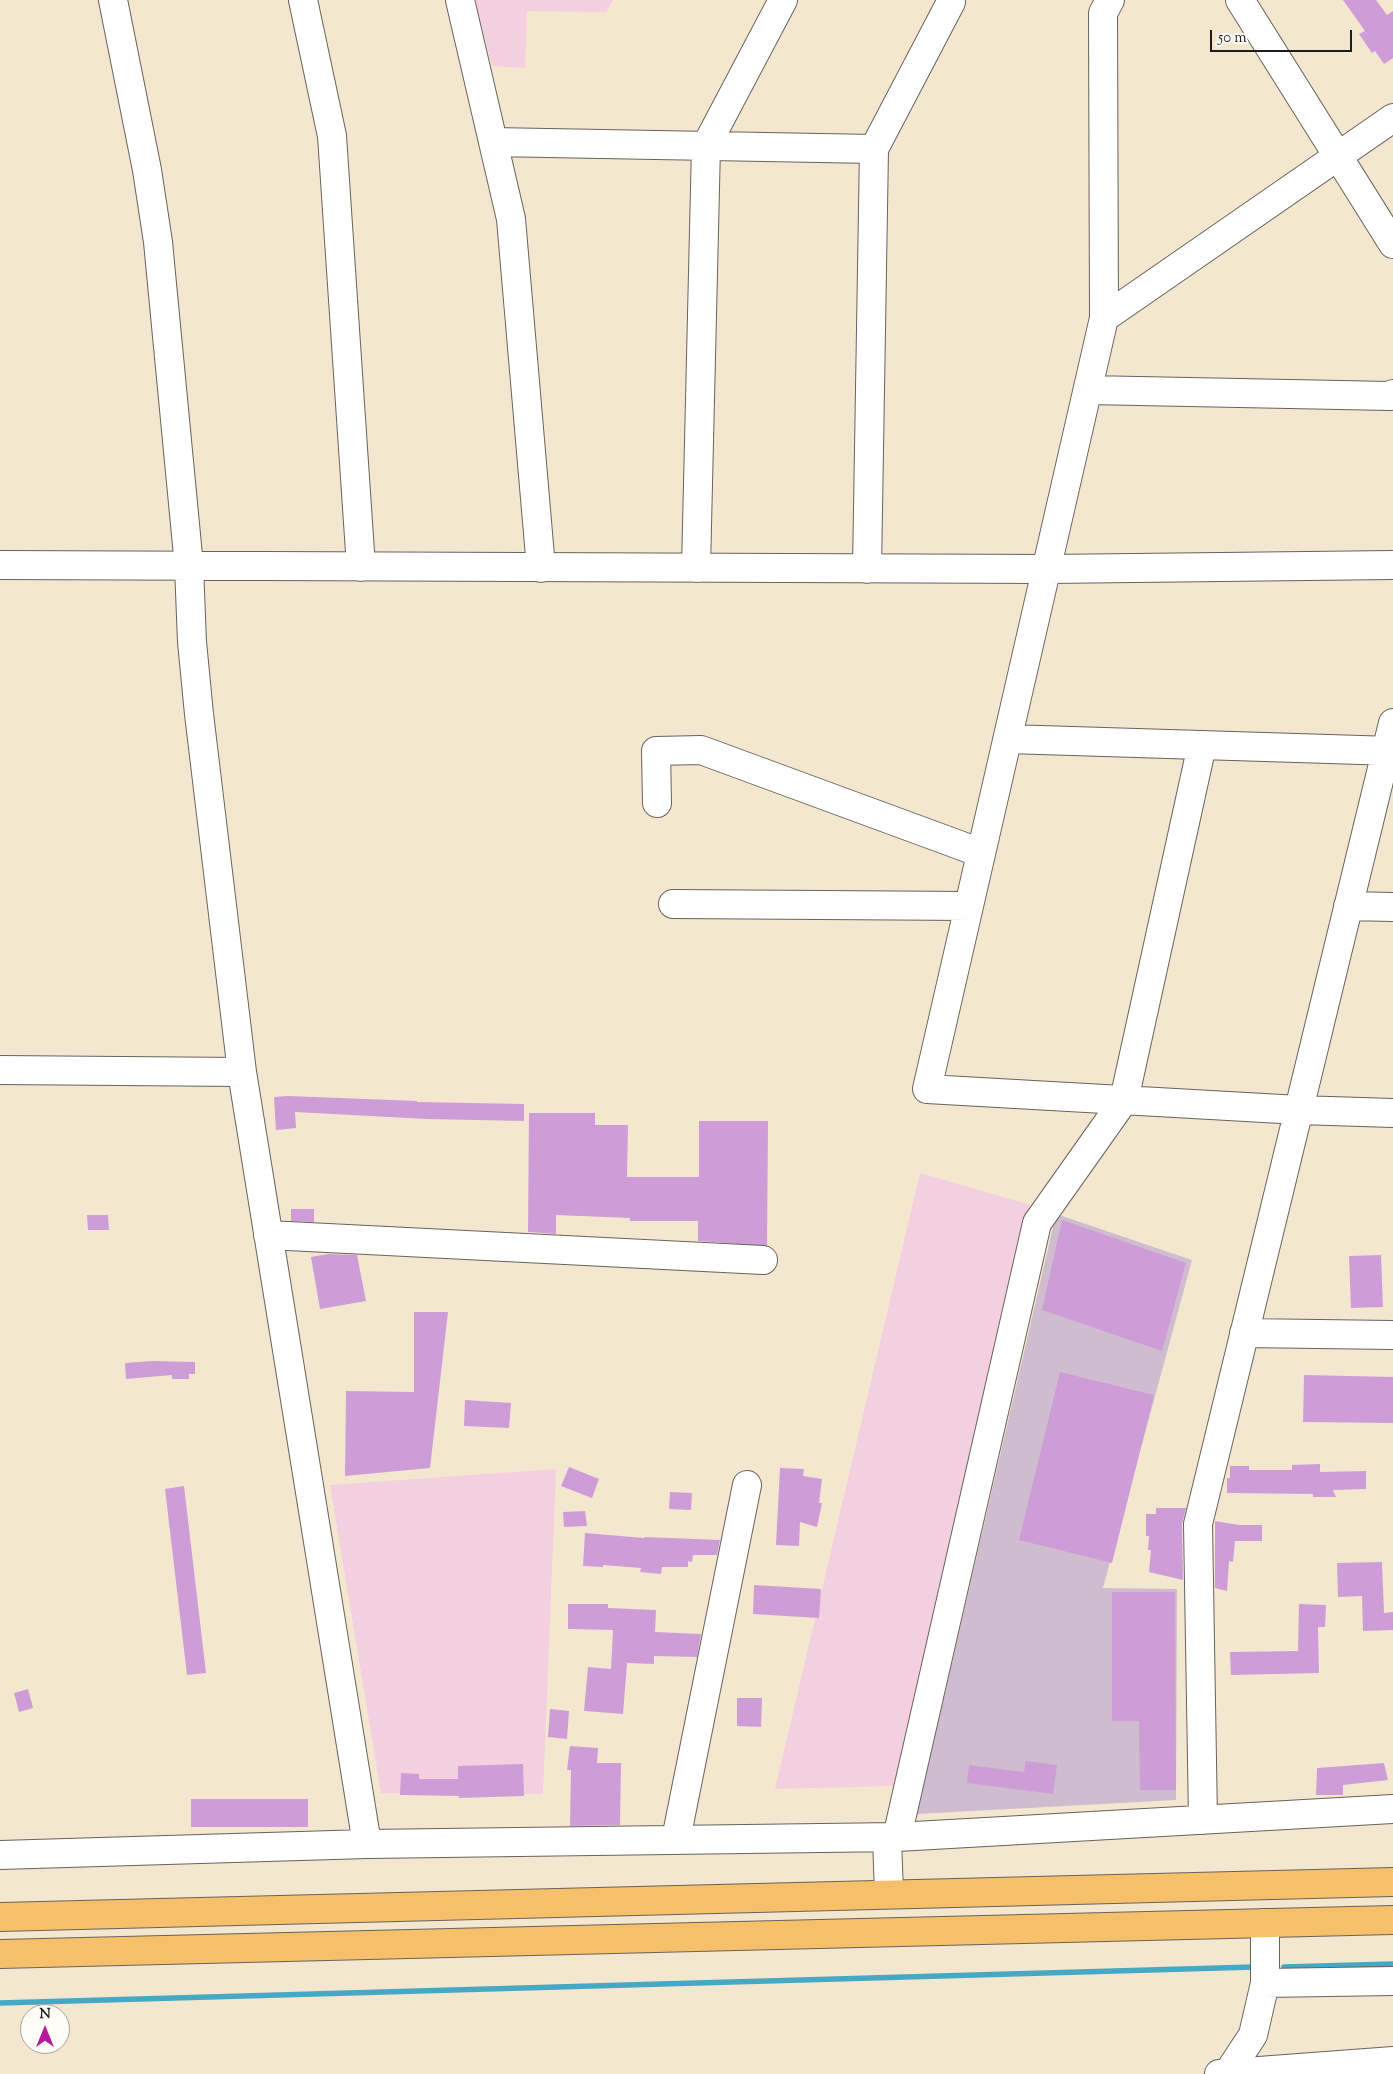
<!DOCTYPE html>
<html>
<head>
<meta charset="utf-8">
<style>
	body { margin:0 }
	#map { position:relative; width:1393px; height:2074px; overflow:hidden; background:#f4e7d0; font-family:"Sorts Mill Goudy",serif }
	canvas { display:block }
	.north { position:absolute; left:20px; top:2004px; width:50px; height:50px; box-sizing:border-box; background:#fdfcf7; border:1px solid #a3a29f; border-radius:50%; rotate:0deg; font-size:14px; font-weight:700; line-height:20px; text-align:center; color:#1c1c1c }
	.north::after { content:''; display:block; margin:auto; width:18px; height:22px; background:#b5179e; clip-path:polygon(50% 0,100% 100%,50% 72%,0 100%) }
	.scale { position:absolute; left:1210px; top:30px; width:142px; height:22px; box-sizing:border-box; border:2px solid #1c1c1c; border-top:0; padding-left:6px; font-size:15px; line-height:18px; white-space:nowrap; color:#1c1c1c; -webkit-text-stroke:4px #fdfcf7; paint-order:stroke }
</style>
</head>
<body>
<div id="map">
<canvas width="1393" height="2074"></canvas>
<div class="north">N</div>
<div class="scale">50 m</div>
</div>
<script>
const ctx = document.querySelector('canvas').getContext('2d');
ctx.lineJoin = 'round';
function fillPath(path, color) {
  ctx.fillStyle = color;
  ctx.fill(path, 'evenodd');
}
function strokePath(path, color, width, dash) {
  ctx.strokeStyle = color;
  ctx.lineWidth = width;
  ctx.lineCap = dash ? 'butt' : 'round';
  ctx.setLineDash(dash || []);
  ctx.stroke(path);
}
fillPath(new Path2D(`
	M475,0H613L606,12L527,11L525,68L492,66Z
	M920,1173L1030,1205L895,1786L775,1789Z
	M556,1469L543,1794L381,1793L330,1485Z`), '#f3cfe0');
fillPath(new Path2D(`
	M1056,1214L1192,1260L1103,1588L1177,1589L1176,1800L917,1814Z`), '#cfbdcf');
strokePath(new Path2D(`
	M1284,1967L1393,1964
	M0,2003L1254,1967`), '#45a8c5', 5.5);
fillPath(new Path2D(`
	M1343,0H1376L1387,15L1393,11V58L1384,64L1375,51L1372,53L1359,34L1365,31Z
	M288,1096L417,1101V1102L524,1104V1121L427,1119L295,1112L296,1128L276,1130L274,1097Z
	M529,1113H595V1125H628L627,1177H699V1121H768L767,1246L698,1241V1221H630V1218L556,1215V1234L528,1232Z
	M291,1209H314V1222L291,1221Z
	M87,1215H108L109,1230H88Z
	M1062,1220L1186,1263L1162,1351L1042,1310Z
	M328,1254L357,1255L366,1301L320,1309L311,1257Z
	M1381,1255L1383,1307L1351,1308L1349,1256Z
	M414,1312H448L430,1468L345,1476L346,1391L414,1392Z
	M152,1361L195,1362V1374H189V1379H172V1375L126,1379L125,1363Z
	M1060,1372L1154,1395L1112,1563L1019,1540Z
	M1304,1375L1393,1377V1423L1303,1422Z
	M465,1400L511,1403L509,1428L464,1426Z
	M1320,1464V1472L1366,1471V1489L1333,1490L1336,1497H1313V1494L1227,1493V1478H1230V1466H1249V1470H1292V1465Z
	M569,1467L599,1479L592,1498L561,1486Z
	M780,1468L804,1469L803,1476L822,1479L819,1503H822L817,1527L800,1522L799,1546L776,1545Z
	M184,1486L206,1673L187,1675L165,1489Z
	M670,1492L692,1493L691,1510L669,1509Z
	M1156,1508H1186L1182,1524L1183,1580L1149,1572L1151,1550H1148L1149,1536H1146V1514H1156Z
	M585,1511L587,1526L564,1527L563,1512Z
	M1215,1521L1239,1525H1262V1541H1235L1233,1562L1229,1561L1227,1591L1215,1588Z
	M585,1533L644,1538L645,1537L720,1540L717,1555H693L692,1562L688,1561V1567H662L661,1574L640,1572L641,1568L603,1565V1567L583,1566Z
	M1382,1562L1384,1613L1393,1612V1630L1363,1631L1362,1596L1338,1597L1337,1563Z
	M754,1585L821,1589L819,1618L753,1614Z
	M1112,1592H1175L1176,1790H1140L1139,1721H1112Z
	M568,1604H608V1608L656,1610L655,1632L701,1634L697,1657L654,1656V1664L627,1663L623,1714L584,1711L588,1667L611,1669L613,1630L568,1629Z
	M1299,1604L1326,1605L1325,1627H1318L1319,1673L1231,1675L1230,1652L1298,1651Z
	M28,1689L33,1708L19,1712L14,1693Z
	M737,1698H762L761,1727L737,1726Z
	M550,1709L569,1711L567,1739L548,1737Z
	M570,1746L598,1748L597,1763H621L620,1825L570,1826L571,1770H567Z
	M1026,1761L1057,1765L1053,1794L967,1783L969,1765L1024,1772Z
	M1384,1763L1388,1780L1343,1785V1795H1316L1317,1768Z
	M523,1764L524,1796L459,1798V1796L400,1795L401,1773L419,1774V1779H458V1766Z
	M191,1799H308V1827H191Z`), '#ce9dd7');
const minor = new Path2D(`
	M113,0L147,170L158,242L189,566L192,642L199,714L242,1072L367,1844
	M303,0L332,136L361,567
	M460,0L511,219L541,568
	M1110,0L1103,13L1104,318L927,1089L1299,1110L1393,1113
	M1240,0L1393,244
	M493,142L874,149
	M1104,318L1393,118
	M1088,390L1390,396L1393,394
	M0,565L1048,569L1393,565
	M696,568L706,146L783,0
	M867,569L874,149L951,2
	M1008,739L1393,751
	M657,803L656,751L701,750L981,853
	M673,904L969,906
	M1348,906L1393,907
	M0,1070L242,1072
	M268,1235L763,1260
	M1244,1333L1393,1335
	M1203,1820L1198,1524L1393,723
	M897,1837L1037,1223L1124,1100L1202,745
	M887,1838L889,1894
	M676,1839L747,1485
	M0,1855L367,1844L897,1837L1393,1809
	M1265,1983L1393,1981
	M1228,2073L1253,2035L1265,1983V1923
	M1219,2074L1393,2061`);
const highway = new Path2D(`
	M0,1917L1393,1882
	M0,1954L1393,1920`);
strokePath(minor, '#68635b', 30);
strokePath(highway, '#68635b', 30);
strokePath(minor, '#fff', 28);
strokePath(highway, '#f6c06b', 28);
</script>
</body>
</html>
